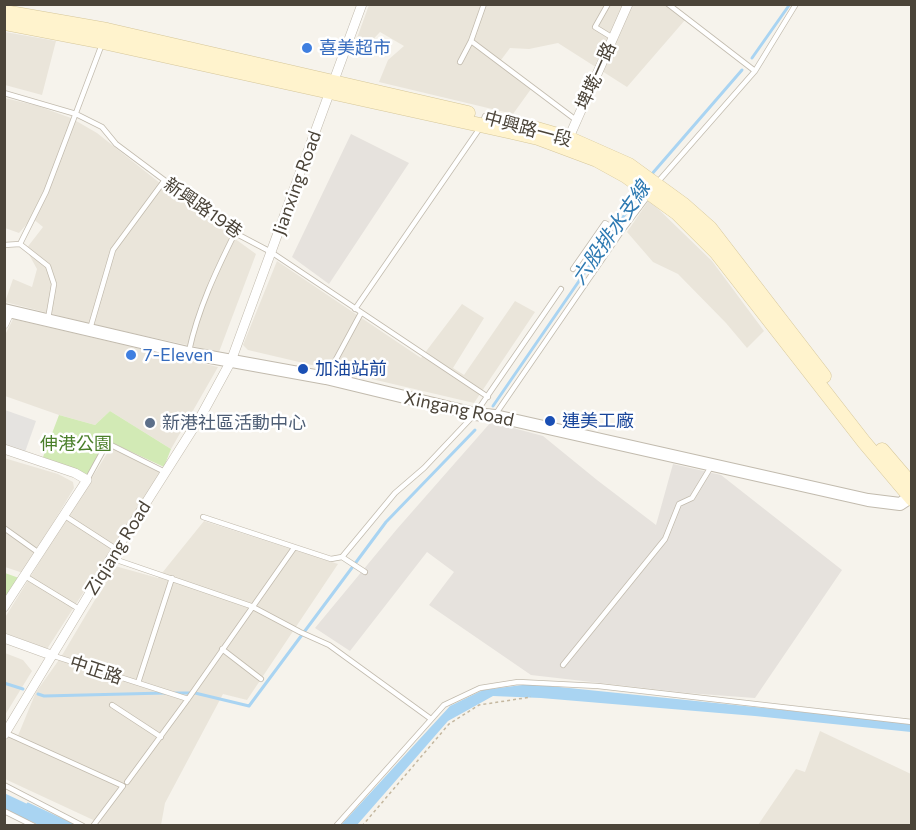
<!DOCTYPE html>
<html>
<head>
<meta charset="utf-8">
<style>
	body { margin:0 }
	#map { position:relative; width:916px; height:830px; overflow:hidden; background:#f6f3ec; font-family:Commissioner,sans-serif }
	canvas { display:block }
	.frame { position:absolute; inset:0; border:6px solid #4b4439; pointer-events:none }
</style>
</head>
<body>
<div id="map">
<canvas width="916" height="830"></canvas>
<div class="frame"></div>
</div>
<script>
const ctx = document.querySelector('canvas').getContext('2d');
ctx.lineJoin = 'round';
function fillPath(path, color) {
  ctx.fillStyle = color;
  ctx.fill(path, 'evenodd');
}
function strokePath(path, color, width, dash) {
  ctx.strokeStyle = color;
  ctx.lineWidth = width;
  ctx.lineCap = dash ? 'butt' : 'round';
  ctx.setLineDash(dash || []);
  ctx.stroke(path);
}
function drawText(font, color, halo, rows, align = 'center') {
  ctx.font = font + ' Commissioner,"Noto Sans TC",sans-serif';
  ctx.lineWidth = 5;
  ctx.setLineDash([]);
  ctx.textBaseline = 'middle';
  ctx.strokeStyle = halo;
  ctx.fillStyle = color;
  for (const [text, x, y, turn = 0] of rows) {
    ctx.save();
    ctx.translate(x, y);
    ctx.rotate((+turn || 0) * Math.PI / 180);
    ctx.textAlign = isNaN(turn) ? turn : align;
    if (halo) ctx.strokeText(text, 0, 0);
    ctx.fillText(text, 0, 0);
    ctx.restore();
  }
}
fillPath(new Path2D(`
	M664,4L685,20L627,87L558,43L529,49L510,48L498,64L531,89L513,114L379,82L388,60L404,46L380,32L363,50L357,38L369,5Z
	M5,32L56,41L42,95L5,85Z
	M5,98L38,106L71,118L97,133L180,199L256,254L219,352L95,325L5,302L13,279L32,287L37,269L26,249L43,227L32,218L19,233L5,228Z
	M649,200L712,261L764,331L747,348L726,323L678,274L653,262L627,232Z
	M277,261L421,358L462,304L484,318L453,368L464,375L515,301L535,312L474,403L248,350L243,345Z
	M13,319L218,367L171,449L110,411L95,425L59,415L5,396V335Z
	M111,447L161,472L47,649L5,633L4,619Z
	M4,458L58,474L73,482L74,488L23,573L5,567Z
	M204,521L338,564L247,700L223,694L165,803L161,825H104L5,779V743L8,736L17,738L36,692L61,657L115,566L158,578Z
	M5,653L23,660L32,671L5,715Z
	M820,731L911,774V825H758L796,769L805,772Z`), '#eae5da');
fillPath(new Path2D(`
	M351,134L409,163L329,284L292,257Z
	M491,422L543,436L597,480L656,525L673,464L721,475L842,570L755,698L687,693L531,675L429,605L454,572L427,552L350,651L315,628L397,529Z`), '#e6e2dd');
fillPath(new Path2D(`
	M110,411L171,449L164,467L108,441L88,475L43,457L59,415L95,425Z
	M5,573L19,578L5,601Z`), '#d2eab5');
fillPath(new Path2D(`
	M5,410L36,421L25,452L5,446Z`), '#e5e3e0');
fillPath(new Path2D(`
	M530,684L911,723V732L755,716L541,698L493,696L448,721L357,825L340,826L450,706L483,690Z
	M4,793L72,825H39L5,810Z`), '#a9d4f2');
strokePath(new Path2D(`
	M752,58L790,4
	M651,175L742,70
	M493,406L641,191
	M4,683L23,689
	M175,693H195L249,706L386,522L475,430
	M38,694L44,696L165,693
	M28,804L75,826`), '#a9d4f2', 3);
const service = new Path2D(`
	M484,4L471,41L576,120
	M608,4L595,27L613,38
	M668,4L755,71
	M460,62L471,41
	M4,93L76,114L102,127L116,144L235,233L271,252L488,397
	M656,184L755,71L796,4
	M20,244L46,192L102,44
	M20,244L48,266L54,284L48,319
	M4,245L20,244
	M573,269L605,223L621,232
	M355,309L482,125L485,116
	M90,329L113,250L164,181
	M189,351C198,309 216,271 235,233
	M327,376L361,313
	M495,415L621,232L648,196
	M87,480L104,449L109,444L165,472
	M65,516L116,549
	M203,517L331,559L342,557L365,572
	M4,528L39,553
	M342,557L395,493L424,468L475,414L561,289
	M111,558L251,606L300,632L329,645L431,719
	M25,576L79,609
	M222,649L261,679
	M51,655L188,699
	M563,665L665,539L679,504L692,498L712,465
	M138,683L172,578
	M112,705L161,737
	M6,733L123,786L93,826
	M127,782L188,699L294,548
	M4,785L83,826
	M4,811L34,826
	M336,826L444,705L480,688L518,682L598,686L912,722`);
const minor = new Path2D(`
	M567,142L628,4
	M4,324L10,311
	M4,449L75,473L87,480L4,607
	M4,638L51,655
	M4,735L111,558L201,416L231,361L362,4`);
const tertiary = new Path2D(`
	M4,310L188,353L326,378L475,414L495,416L868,500L900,504L912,496`);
const secondary = new Path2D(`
	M4,12L107,30L468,113
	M4,23L103,42L512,132L538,138L597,160L626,176L677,213L716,252L864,442L912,499
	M516,123L568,138L629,165L684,205L710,228L824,376
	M882,450L912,485`);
strokePath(service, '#c2bbae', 6);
strokePath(minor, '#c2bbae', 10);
strokePath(tertiary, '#c2bbae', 14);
strokePath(secondary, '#d6c79b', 15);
strokePath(new Path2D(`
	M362,826L449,724L479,705L531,697`), '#c4b79f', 1.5, [3, 3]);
strokePath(service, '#fff', 4.5);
strokePath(minor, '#fff', 9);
strokePath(tertiary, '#fff', 12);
strokePath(secondary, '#fff3cd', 14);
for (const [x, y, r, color] of [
	[307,48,6,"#3f7fe0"],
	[131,355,6,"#3f7fe0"],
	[303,369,6,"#1a4fb4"],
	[550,421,6,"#1a4fb4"],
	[150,423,6,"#5c6f8a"]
]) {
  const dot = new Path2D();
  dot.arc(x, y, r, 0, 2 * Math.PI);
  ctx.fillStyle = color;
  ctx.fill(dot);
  strokePath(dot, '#fff', 2);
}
drawText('18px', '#366cbe', '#fff', [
	["喜美超市",319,48],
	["7-Eleven",143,355]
], 'left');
drawText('18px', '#4b4439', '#fff', [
	["埤墘一路",596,76,-66],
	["中興路一段",528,129,15],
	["Jianxing Road",297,183,-70],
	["新興路19巷",203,208,35],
	["Xingang Road",459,409,12],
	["Ziqiang Road",118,548,-58],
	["中正路",96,670,18]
]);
drawText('18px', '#164399', '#fff', [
	["加油站前",315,369],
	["連美工廠",562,421]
], 'left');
drawText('18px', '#4e5e75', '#fff', [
	["新港社區活動中心",162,423]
], 'left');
drawText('18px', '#4a7f2a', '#fff', [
	["伸港公園",76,444]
]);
drawText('italic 20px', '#2e7ab2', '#fff', [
	["六股排水支線",611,233,-55]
]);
</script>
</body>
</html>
